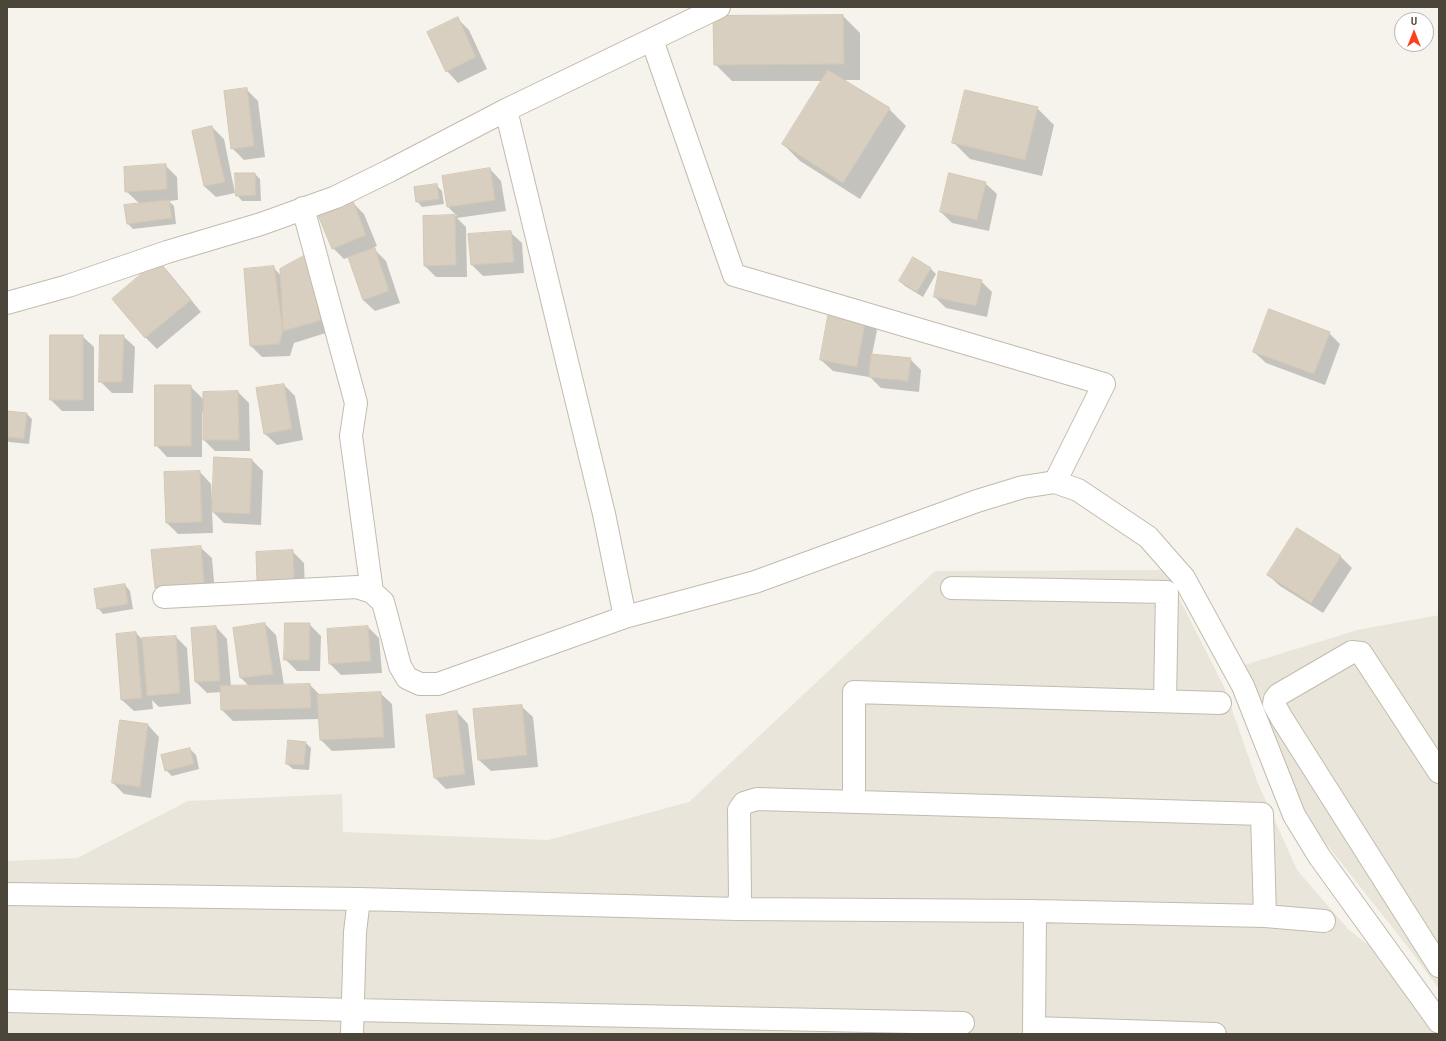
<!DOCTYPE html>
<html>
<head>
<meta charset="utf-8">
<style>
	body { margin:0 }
	#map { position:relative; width:1446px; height:1041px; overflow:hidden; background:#f6f3ec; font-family:"Archivo Narrow",sans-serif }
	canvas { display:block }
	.frame { position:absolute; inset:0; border:8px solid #4b4439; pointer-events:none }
	.north { position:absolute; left:1394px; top:12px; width:40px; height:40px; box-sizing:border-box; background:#fff; border:1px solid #b7b4b0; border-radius:50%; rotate:0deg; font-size:11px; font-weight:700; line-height:16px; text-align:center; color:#4b4439 }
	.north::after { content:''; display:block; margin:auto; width:14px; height:18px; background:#fc3f1d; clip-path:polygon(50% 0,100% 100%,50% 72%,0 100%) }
</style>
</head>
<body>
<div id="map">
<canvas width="1446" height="1041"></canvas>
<div class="frame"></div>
<div class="north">U</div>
</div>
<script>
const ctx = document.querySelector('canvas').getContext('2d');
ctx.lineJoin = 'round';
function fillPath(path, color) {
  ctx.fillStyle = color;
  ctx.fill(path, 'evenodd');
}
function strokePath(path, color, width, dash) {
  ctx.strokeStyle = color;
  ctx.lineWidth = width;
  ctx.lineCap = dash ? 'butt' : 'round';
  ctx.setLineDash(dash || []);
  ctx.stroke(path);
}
fillPath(new Path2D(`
	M1165,570L1224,687L1257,781L1297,870L1349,930L1411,978L1438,1034H7V861L77,858L188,801L342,794L343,832L548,840L689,802L935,571Z
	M1439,615V989L1407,946L1305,817L1235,668L1357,630Z`), '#eae5da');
fillPath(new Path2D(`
	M843,16L860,33V80H843L889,109L906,126L860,199L800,161L783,144L823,81H732L715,64Z
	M457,18L469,30L487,69L458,83L447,71Z
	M246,89L258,101L265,157L244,160L232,148Z
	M1037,108L1054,125L1042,176L970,159L953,142Z
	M212,127L224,139L235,193L216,197L204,186Z
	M165,165L177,177L178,200L169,201L174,206L176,224L133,229L128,224L140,204L126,191Z
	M490,169L501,181L506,211L457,218L466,227L467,277H436L425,266L424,217L457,216L448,207Z
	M255,174L260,179L261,201H242L237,195Z
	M985,183L997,194L989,231L952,223L941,212Z
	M436,185L442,191L444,204L422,207L417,201Z
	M352,202L364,214L377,246L373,248L386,261L400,303L375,311L363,300L349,257L344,259L333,248Z
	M510,232L522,243L524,273L483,276L472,265Z
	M158,262L169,273L201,312L157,349L146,338L113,299Z
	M273,267L332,331L294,343L290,356L262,357L251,346Z
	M931,269L936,274L923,297L905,286L900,281Z
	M981,281L992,292L987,317L946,308L935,297Z
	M865,318L877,330L872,355L910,359L921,370L919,392L881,388L869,376V377L833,371L821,360Z
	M1329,333L1340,344L1325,385L1266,363L1254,352Z
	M51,336H82L94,347V411H62L51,400Z
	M123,336L135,347L133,393H112L100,381Z
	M284,385L295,396L303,440L277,445L265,434L257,389Z
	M190,386L204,400L238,392L249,403L250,451H215L204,440V412H202V457H167L156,445Z
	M7,412L27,414L32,419L29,444L9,442L7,440Z
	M252,460L263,471L261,525L224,523L212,511L213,533L178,534L167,523L200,472L211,484L212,500H213Z
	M200,547L212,558L215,594L167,599L156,588Z
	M292,551L304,563L305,590L270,592L258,580Z
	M1340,556L1352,568L1323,613L1280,586L1268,575Z
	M125,585L130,591L133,609L103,614L98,608Z
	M265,624L276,635L284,685H310L321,696L380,693L392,704L395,748L332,751L321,740L320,719L233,721L222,710V692L207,693L196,682L216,627L227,639L231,687L249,686L241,678L234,628Z
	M309,624L321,636L320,671H297L285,659Z
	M368,627L379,638L382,673L341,675L330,664Z
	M136,633L142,639L176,637L187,648L191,704L159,707L152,700L153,709L134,711L122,700Z
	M521,706L533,717L538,767L491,771L479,760Z
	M457,712L468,724L475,785L446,789L434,777Z
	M148,725L159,737L151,798L124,794L113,783Z
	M306,743L311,748L309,770L293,769L287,764Z
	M190,749L196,755L199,769L172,776L166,770Z`), '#0003');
const building = new Path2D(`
	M843,15L844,64L714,65L713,16Z
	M458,17L476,57L446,72L427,32Z
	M828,70L890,108L843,183L782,144Z
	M247,88L254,146L231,149L224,91Z
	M965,90L1038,107L1025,160L952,143Z
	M212,126L225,182L204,186L192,131Z
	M166,164L167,189L125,192L124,167Z
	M490,168L495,200L447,207L442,176Z
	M235,173H255L256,195L236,196Z
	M949,173L986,182L977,220L940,212Z
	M437,184L439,199L416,202L414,187Z
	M169,200L172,218L127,224L124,205Z
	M353,201L366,235L332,249L318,215Z
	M455,215L456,265L424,266L423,216Z
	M511,231L514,262L471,265L468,234Z
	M375,248L389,291L363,300L348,257Z
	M311,252L322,320L283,331L280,269Z
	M913,257L931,268L917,292L899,281Z
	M158,260L191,300L145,338L112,299Z
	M274,266L283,331L279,344L250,346L244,269Z
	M939,271L982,280L976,306L934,297Z
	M1269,309L1330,332L1314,374L1253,352Z
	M829,311L866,317L857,367L820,360Z
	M50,335H83V400H50Z
	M100,335H124L122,382H99Z
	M871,354L911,358L908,381L869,377Z
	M284,384L292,429L264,434L256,388Z
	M155,385H191V446H155Z
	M238,391L239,440H203V392Z
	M7,411L27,413L24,439L7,437Z
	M214,457L252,459L250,514L212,512Z
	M200,471L202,522L166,523L164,472Z
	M1297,528L1341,556L1311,603L1267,575Z
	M201,546L204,583L155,588L151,550Z
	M293,550L294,579L257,581L256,552Z
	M125,584L128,604L97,609L94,589Z
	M265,623L273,674L240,678L233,628Z
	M285,623H310L309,660H284Z
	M216,626L220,681L195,682L191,628Z
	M368,626L371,661L329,664L327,629Z
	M136,632L142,698L121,700L116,634Z
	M176,636L180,693L147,696L142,638Z
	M310,684L311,708L221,710L220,686Z
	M381,692L384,737L320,740L317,695Z
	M522,705L527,755L478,760L473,709Z
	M457,711L465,774L434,778L426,715Z
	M120,720L148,724L140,787L112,783Z
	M288,740L306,742L304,765L286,764Z
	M190,748L194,764L165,771L161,755Z`);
fillPath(building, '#d8cfc1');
strokePath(building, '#d3c7b4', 1);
const minor = new Path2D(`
	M652,40L734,275L1104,384L1055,482
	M506,110L604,514L625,617
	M303,208L356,403L351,436L372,592
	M7,303L68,286L167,252L261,224L336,197L389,171L506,110L719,7
	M952,588L1167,592L1165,701
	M164,597L357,587L372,592L383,602L400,666L407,678L420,684H438L625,617L755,582L977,501L1023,487L1055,482L1078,490L1148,537L1184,578L1243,686L1294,815L1319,856L1439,1022
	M1439,772L1361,653L1352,652L1278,695L1275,699L1274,704L1281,717L1439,966
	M854,802V692L1220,703
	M7,894L359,899L355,932L352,1034
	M359,899L737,909L740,897L739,810L744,803L757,799L1262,814L1265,916
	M737,909L1035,911L1265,916L1324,921
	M7,1001L353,1010L963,1023
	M1034,1028L1215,1034
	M1034,1034L1035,911`);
strokePath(minor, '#c2bbae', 24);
strokePath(minor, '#fff', 22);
</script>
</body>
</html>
